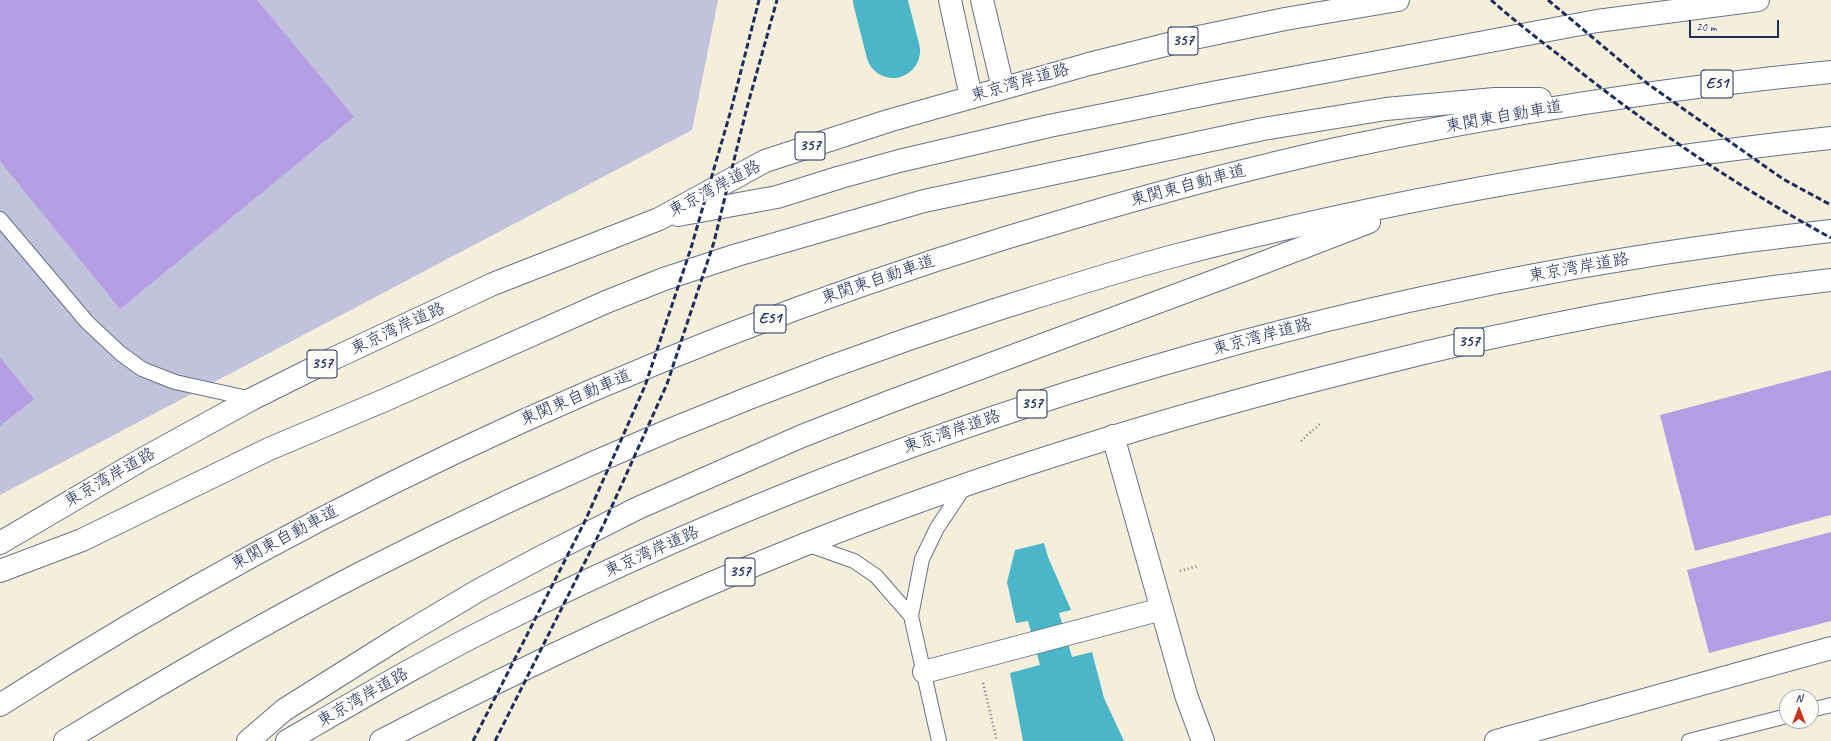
<!DOCTYPE html>
<html>
<head>
<meta charset="utf-8">
<style>
	body { margin:0 }
	#map { position:relative; width:1831px; height:741px; overflow:hidden; background:#f5eedb; font-family:Caveat,sans-serif }
	canvas { display:block }
	.north { position:absolute; left:1779px; top:689px; width:40px; height:40px; box-sizing:border-box; background:#fdfcf7; border:1px solid #a3aaba; border-radius:50%; rotate:0deg; font-size:11px; font-weight:700; line-height:16px; text-align:center; color:#1b2f5e }
	.north::after { content:''; display:block; margin:auto; width:14px; height:18px; background:#c8321e; clip-path:polygon(50% 0,100% 100%,50% 72%,0 100%) }
	.scale { position:absolute; left:1689px; top:20px; width:90px; height:18px; box-sizing:border-box; border:2px solid #1b2f5e; border-top:0; padding-left:5px; font-size:12px; line-height:14px; white-space:nowrap; color:#1b2f5e; -webkit-text-stroke:3px #fdfcf7; paint-order:stroke }
</style>
</head>
<body>
<div id="map">
<canvas width="1831" height="741"></canvas>
<div class="north">N</div>
<div class="scale">20 m</div>
</div>
<script>
const ctx = document.querySelector('canvas').getContext('2d');
ctx.lineJoin = 'round';
function fillPath(path, color) {
  ctx.fillStyle = color;
  ctx.fill(path, 'evenodd');
}
function strokePath(path, color, width, dash) {
  ctx.strokeStyle = color;
  ctx.lineWidth = width;
  ctx.lineCap = dash ? 'butt' : 'round';
  ctx.setLineDash(dash || []);
  ctx.stroke(path);
}
function drawText(font, color, halo, rows, align = 'center') {
  ctx.font = font + ' Caveat,"Klee One",sans-serif';
  ctx.lineWidth = 3.5;
  ctx.setLineDash([]);
  ctx.textBaseline = 'middle';
  ctx.strokeStyle = halo;
  ctx.fillStyle = color;
  for (const [text, x, y, turn = 0] of rows) {
    ctx.save();
    ctx.translate(x, y);
    ctx.rotate((+turn || 0) * Math.PI / 180);
    ctx.textAlign = isNaN(turn) ? turn : align;
    if (halo) ctx.strokeText(text, 0, 0);
    ctx.fillText(text, 0, 0);
    ctx.restore();
  }
}
fillPath(new Path2D(`
	M0,0H718L692,130L0,495Z`), '#c2c2dc');
fillPath(new Path2D(`
	M1044,543L1048,557L1071,610L1059,613L1072,657L1092,652L1104,698L1124,741H1023L1010,673L1040,665L1028,621L1016,623L1007,582L1015,550Z`), '#4ab6c7');
strokePath(new Path2D(`
	M880,0L893,51`), '#4ab6c7', 54);
fillPath(new Path2D(`
	M0,0H257L354,117L120,309L0,161Z
	M0,357L34,399L0,426Z
	M1831,370V515L1695,551L1660,415Z
	M1831,532V621L1709,653L1687,570Z`), '#b39ee3');
const lane = new Path2D(`
	M0,219L87,322L120,353L142,369L175,382L252,399
	M806,544L854,561L876,576L911,616
	M1811,710L1831,705
	M939,741L911,616L922,559L937,528L965,486
	M1689,741L1787,716`);
const street = new Path2D(`
	M1113,436L1186,695L1203,741
	M924,672L1162,609
	M1496,741L1831,648`);
const secondary = new Path2D(`
	M950,0L971,97
	M982,0L1003,88`);
const highway = new Path2D(`
	M678,215L777,197L841,177L899,161L1049,126L1212,93L1597,21L1758,0
	M0,543L141,460L252,399L326,362L493,284L659,219L765,161L888,121L1089,64L1189,39L1285,19L1398,0
	M0,571L82,540L269,449L385,400L606,302L664,279L737,255L924,201L1263,129L1386,109L1495,99H1540
	M0,705C334,491 698,326 1079,216C1164,191 1250,168 1336,149C1500,114 1665,88 1831,72
	M65,741C162,682 260,625 361,573C563,470 773,382 989,312C1049,293 1110,273 1170,257C1387,200 1608,162 1831,138
	M248,741L284,710L400,637L479,590L543,556L638,508L802,436L889,402L1252,267L1369,222
	M287,741C363,697 439,652 518,614C929,412 1376,281 1831,231
	M381,741C519,669 661,602 806,544C987,472 1174,415 1363,368C1517,329 1673,298 1831,280`);
strokePath(lane, '#67728a', 16);
strokePath(street, '#67728a', 24);
strokePath(secondary, '#67728a', 24);
strokePath(highway, '#67728a', 24);
strokePath(new Path2D(`
	M1301,441L1321,423
	M1180,571L1198,566
	M983,683L997,741`), '#67728a', 2.5, [1, 3]);
strokePath(lane, '#fff', 14);
strokePath(street, '#fff', 22);
strokePath(secondary, '#fff', 22);
strokePath(highway, '#fff', 22);
strokePath(new Path2D(`
	M1491,0C1519,25 1549,47 1578,70C1658,133 1742,189 1831,238
	M1548,0L1648,84L1783,179L1831,205
	M473,741L585,521L645,386L691,248L731,110L759,0
	M495,741L603,526L667,384L714,242L746,111L777,0`), '#1b2f5e', 3, [6, 3]);
for (const [x, y, w] of [
	[1183,41,30],
	[1717,84,32],
	[810,146,30],
	[770,319,32],
	[1469,342,30],
	[322,364,30],
	[1032,404,30],
	[740,572,30]
]) {
  const box = new Path2D();
  box.roundRect(x - w / 2, y - 14, w, 28, 3);
  ctx.fillStyle = '#fdfcf7';
  ctx.fill(box);
  strokePath(box, '#1b2f5e', 1);
}
drawText('bold 16px', '#1b2f5e', null, [
	["357",1183,41],
	["E51",1717,84],
	["357",810,146],
	["E51",770,319],
	["357",1469,342],
	["357",322,364],
	["357",1032,404],
	["357",740,572]
]);
drawText('17px', '#1b2f5e', '#fdfcf7', [
	["東京湾岸道路",1020,83,-16],
	["東関東自動車道",1504,117,-10],
	["東関東自動車道",1188,186,-15],
	["東京湾岸道路",715,189,-28],
	["東京湾岸道路",1579,268,-10],
	["東関東自動車道",878,280,-19],
	["東京湾岸道路",398,329,-25],
	["東京湾岸道路",1262,337,-15],
	["東関東自動車道",576,398,-23],
	["東京湾岸道路",952,432,-19],
	["東京湾岸道路",110,478,-30],
	["東関東自動車道",285,538,-28],
	["東京湾岸道路",652,552,-24],
	["東京湾岸道路",363,698,-30]
]);
</script>
</body>
</html>
